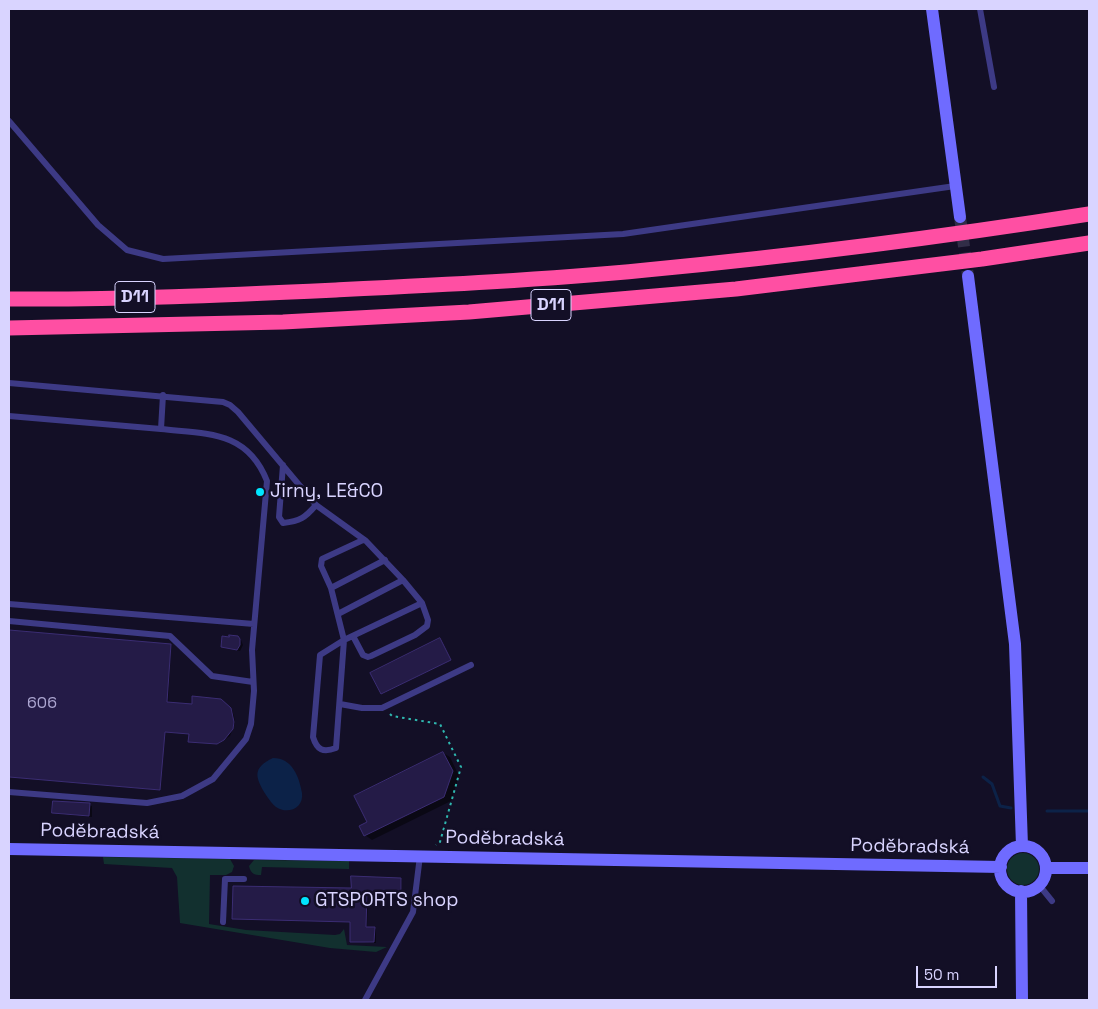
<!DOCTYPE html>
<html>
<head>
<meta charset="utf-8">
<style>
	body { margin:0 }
	#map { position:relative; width:1098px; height:1009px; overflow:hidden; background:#130f26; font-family:"Space Grotesk",sans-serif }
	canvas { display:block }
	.frame { position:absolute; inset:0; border:10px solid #d9d4ff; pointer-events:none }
	.scale { position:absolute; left:916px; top:966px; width:81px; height:22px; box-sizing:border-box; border:2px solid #d9d4ff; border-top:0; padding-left:6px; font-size:15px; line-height:18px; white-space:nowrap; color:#d9d4ff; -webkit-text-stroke:4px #130f26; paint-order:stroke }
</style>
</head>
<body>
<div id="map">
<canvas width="1098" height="1009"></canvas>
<div class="frame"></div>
<div class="scale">50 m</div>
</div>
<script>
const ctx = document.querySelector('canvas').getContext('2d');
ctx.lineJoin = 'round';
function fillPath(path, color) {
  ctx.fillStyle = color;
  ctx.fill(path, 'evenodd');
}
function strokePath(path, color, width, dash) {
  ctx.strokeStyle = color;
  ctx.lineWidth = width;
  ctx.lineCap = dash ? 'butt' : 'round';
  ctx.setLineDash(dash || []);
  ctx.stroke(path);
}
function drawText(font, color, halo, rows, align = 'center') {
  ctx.font = font + ' "Space Grotesk",sans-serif';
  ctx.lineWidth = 5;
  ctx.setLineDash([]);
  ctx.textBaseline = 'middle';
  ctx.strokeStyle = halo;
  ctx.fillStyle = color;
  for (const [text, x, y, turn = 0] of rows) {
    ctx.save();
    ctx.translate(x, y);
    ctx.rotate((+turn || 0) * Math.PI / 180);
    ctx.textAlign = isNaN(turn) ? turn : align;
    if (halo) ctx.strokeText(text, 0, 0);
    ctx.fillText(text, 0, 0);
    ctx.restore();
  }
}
fillPath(new Path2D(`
	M1007 869a16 16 0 1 1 32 0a16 16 0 1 1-32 0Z
	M103,857L230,859L234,866L232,872L226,875H210L209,924L246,930L335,935L340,934L344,929L347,945L387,947L376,952L330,948L180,923L177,877L172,868L104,864Z
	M254,860L349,861V869L262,867L261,875C254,875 251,874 249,866Z`), '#12302f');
fillPath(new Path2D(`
	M273,758C292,758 299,776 302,793C304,808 288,815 276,807C272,804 269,799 266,795C255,777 252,768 273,758Z`), '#0c2248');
fillPath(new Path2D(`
	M9,631L171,645L168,704L193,706L222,701L232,710L234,716L235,723L230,736L218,744L191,742L190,734L165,732L160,790L9,777Z
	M238,638L241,640L243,645L240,651L222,646Z
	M441,640L451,660L382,694Z
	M443,753L450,757L459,776L451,801L372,840L365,835L361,827L369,823Z
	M89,805L92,806V817L57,814L54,812Z
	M401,879L402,880V894L368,893L367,928L376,929V943L351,941L352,889Z`), '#0007');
strokePath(new Path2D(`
	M983,777L992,784L1000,806L1011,808
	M1047,811H1089`), '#0c2248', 3);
const building = new Path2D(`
	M9,630L171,644L167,702L192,704V696L221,699L231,708L234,722L233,729L224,740L217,744L188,742L189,734L165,732L160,790L9,777Z
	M229,635L238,636L240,639V645L237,650L221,647L222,636L229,637Z
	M440,638L451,660L381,694L370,673Z
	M443,752L453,771L444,797L364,836L359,826L367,822L354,796Z
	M53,801L90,803L89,816L52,813Z
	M351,876L401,878V894L367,893L366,927H375L374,942H350V922L232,919L233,886L351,888Z`);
fillPath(building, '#241b47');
strokePath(building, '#3b2d73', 1);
strokePath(new Path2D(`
	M960,217L968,276`), '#312d47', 12, [12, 6]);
strokePath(new Path2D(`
	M390,714L392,716L440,724L461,767L440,842L436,845`), '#2fb8b0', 2, [2.5, 4]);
strokePath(new Path2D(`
	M980,9L994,87
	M9,121L98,225L127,250L163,259L623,234L955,186
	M9,383L223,402L230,405L238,412L316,505L366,541
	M9,416L161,429L163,395
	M283,465L279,517L283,523C300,521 305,518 316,505
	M331,588L385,560
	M9,604L254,624
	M338,614L403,580L422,603L344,640L320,655L313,737C317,750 323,753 336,748L344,640L331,588L321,566L322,559L363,540L366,541L403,580
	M9,621L170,636L212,676L253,682
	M353,636L363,655L368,657L371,656L415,635L427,626L428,620L422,603
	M340,704L362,708H382L471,665
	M9,792L147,803L182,796L213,779L246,739L251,724L254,691L252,650L267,481C247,430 206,434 161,429
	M1039,885L1052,901
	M223,922L225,879H244
	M365,1000L413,912L420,856`), '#3d3a85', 6);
strokePath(new Path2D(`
	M932,9L960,217
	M968,276L1015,644L1022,846
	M1000 869a23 23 0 1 1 46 0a23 23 0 1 1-46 0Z
	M9,849L1001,867
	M1046,868H1089
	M1021,891L1022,1000`), '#6f6bff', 12);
strokePath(new Path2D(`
	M9,299C118,300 227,295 336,290C439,285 543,280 646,270C794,256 942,237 1089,214
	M9,328L283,322L469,312L736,289L982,259L1089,243`), '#ff4fa3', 15);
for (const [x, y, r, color] of [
	[260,492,5,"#00e5ff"],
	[305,901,5,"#00e5ff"]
]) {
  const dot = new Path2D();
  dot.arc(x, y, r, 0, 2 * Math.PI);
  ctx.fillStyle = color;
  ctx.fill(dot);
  strokePath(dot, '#130f26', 2);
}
drawText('16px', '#aca6d1', null, [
	["606",42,704]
]);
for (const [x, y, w] of [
	[135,297,40],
	[551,305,40]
]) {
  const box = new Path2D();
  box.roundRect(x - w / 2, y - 15.5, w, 31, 4);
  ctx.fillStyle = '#130f26';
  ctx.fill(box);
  strokePath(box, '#d9d4ff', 1);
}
drawText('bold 18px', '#d9d4ff', null, [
	["D11",135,297],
	["D11",551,305]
]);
drawText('19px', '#d9d4ff', '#130f26', [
	["Jirny, LE&CO",270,492],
	["GTSPORTS shop",315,901]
], 'left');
drawText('19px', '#d9d4ff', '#130f26', [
	["Poděbradská",100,832,1],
	["Poděbradská",505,839,1],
	["Poděbradská",910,847,1]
]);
</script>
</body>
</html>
